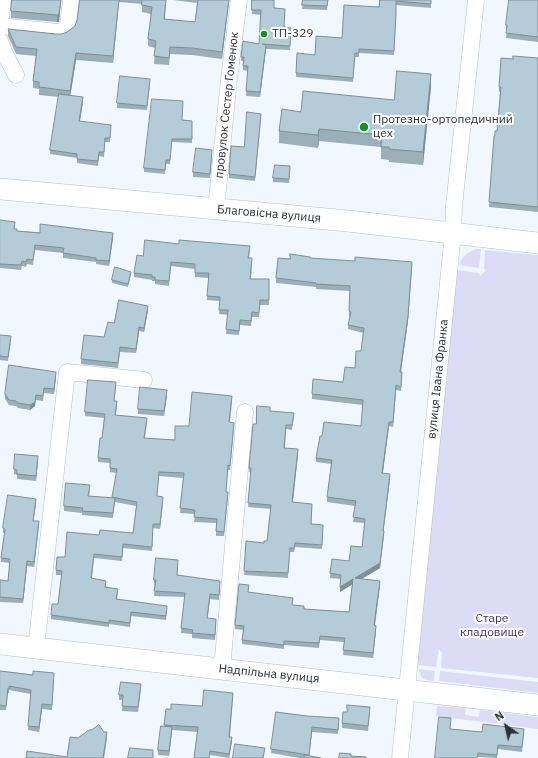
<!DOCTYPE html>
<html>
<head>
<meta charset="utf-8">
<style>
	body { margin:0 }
	#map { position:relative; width:538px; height:758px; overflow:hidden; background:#f0f7fe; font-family:"IBM Plex Sans",sans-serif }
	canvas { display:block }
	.north { position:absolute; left:486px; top:706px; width:40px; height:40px; -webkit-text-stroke:3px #fff; paint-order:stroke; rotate:326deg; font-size:11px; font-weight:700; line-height:16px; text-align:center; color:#2a3137 }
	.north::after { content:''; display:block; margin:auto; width:14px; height:18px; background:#2a3137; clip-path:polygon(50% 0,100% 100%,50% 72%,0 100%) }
</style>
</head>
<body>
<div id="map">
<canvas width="538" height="758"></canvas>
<div class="north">N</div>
</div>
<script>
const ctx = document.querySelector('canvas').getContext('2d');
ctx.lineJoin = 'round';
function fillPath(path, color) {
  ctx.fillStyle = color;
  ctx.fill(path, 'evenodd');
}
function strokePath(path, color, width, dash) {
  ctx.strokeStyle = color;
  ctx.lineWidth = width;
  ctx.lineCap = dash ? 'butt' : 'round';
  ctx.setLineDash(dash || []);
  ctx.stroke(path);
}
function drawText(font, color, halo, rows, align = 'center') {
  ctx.font = font + ' "IBM Plex Sans",sans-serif';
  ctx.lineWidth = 4;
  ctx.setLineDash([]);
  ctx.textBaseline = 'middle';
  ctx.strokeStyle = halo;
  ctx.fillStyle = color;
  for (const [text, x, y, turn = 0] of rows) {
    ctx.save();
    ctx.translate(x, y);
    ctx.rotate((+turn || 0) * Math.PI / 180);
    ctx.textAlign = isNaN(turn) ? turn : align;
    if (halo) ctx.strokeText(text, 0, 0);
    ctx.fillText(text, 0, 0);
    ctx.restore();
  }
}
fillPath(new Path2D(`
	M477,249H481L479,268L459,265C462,257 468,251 477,249Z
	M485,250L538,255V678L441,668L442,653L439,649L436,667L418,665V659L457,270L479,273L480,276L486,270L484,269Z
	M419,669L435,671L434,681C425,680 420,680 419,669Z
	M440,671L538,682V693L439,681Z
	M437,706L466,708L465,715L479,717L480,710L538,717V729L436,716Z`), '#dddcf6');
const minor = new Path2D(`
	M0,26L3,0
	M0,28V26L57,32C62,32 64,30 68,26L71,0
	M0,41L4,52L16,75
	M216,209L229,79L239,0
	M36,648L67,372L144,380
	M222,669L245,412
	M400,758L453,233L454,206L476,0`);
const major = new Path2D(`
	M0,189L348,221L538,243
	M0,644L538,705`);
strokePath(minor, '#aec0d0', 17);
strokePath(major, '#aec0d0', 22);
strokePath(minor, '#fff', 16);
strokePath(major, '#fff', 21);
fillPath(new Path2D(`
	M61,0L59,22H57L11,18V11Z
	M80,0H166L165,19L195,22L197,3L173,0H229L222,59L192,55L170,54L169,65L154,64L155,48L148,46V39L151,14L142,12V4L119,2L113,63L76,60L70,96L83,102L80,121L111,129L110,142H105L104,157L99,156L98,166L77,163V158L50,154V150L59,97L39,95V89L33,88V81L36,56L16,54L8,36V29L56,34H62L67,32L75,26L77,20Z
	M252,0L274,8L285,27L291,28L290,50L266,49L260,97L246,96L248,71L243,70V61H241V57L259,44L261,15L252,14Z
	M303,0H328L327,10L302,9Z
	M380,0H431V8L396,5V18L394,55L359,53V57H355L353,82L296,77V73L315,55L342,38L379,7Z
	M538,0V42L506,38L507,30H506V25Z
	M538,58V212L489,207L495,136L497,131L500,92H499V87L513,59Z
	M150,84L147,110L117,108V103Z
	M431,87L423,165L389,162V160L381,159V147L319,141L318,148L279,143V131L301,112L394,100Z
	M183,105L182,120L192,121V143L172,142L170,164H166L165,174L144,172V168Z
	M261,118L255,181L229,178V174Z
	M212,155L210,178L193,177V172Z
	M290,171L289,183L273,182V178Z
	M0,220L15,229L17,231L113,237L109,266L96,264V262L63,258V253L35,250L33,265L27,264L26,267L22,266L21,270L0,268Z
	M179,244L250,250L249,258L252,263L251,279H269V305H260L259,317H252L251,326L240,325L239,335L226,334L228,315L219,314L220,301L207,300L209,278L195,277V269L171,266L169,286L155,284V281H152V280L134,277V273L143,256Z
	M310,258L412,267L408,321L401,372L402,377L401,391L396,390L393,427L389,426L383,473L390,479L383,531L384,536L380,568L361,579L380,585L375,626L376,630L373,658L343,655L344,642L320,640L319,648L284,645V649L242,644L243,630L235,629V625L248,592L304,609L349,612L352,584L340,592L341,579L330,578V573L349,561L362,547L365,523L353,522L355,506L327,502V497L331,464L316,462V458L322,436L361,426L363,405L312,399V394L343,382L355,368L361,351L363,333L348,329V325L350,316H349V311L350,291L316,289V287L276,283V278L290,259Z
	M131,274L128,287L112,283V280Z
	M148,310L144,332L139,331L136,353L120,352L118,368L81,364V359L104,337L114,323Z
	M0,335L11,340L8,361L0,360Z
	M56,377L54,394L44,393L43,401L36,400L35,406L30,410L18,408L16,406L9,405L5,399V394Z
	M116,387L114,401L117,405L116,415L147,423L145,438L175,440L189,426L232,400L230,423L234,427L230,470H228L226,492L228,496L224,536H216V523L194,522L195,514L180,513L183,478L159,476L157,496L163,501L160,529L153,528L152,551L123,548L122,561L94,558L92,578L118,593L117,599L167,610L166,620L131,616L130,627L109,624V627L51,619V615L58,604L62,575H56V570L65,557L99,535L133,533L136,506L115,502L113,518L82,515V513L64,511V506L90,490L89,496L112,498L117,473L110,472V463L98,462V458L102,438L104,418L85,416V412Z
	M167,395L164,416L138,414V409Z
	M270,411L294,417L292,430L286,429L285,448L298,454L293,503L312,508L311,524L323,529L322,549L295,547L294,552H290L288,578L244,575L246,541L264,543L267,541L271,509L248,507L251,472H249V468L256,424Z
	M38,461L36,481L17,479V475L14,474V469Z
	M36,503L33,521L39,526L36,550L34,567L27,566L23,603L0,602V580L8,581L10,563L1,562V558L5,533H3V528Z
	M178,565L177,575L220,586L219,600L210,599L207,618L216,624L215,640L192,638V634L181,633V628L185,597L154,596L155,585H154V580Z
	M0,671L54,677L52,710L42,709L39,732L28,730L31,694L9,690V693H8L6,710H0Z
	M141,689L138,712L122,711L123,700H119V695Z
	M233,697L230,737L232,741L229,758L210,755L197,732L172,730L169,756L158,755V750L164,726L166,709H171L202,706Z
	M276,712L339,722L338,734L312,732L309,756L321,758H299L271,753Z
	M347,712H370L368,731L342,728V723Z
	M451,722L450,729L482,732L524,733L522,752L498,749L497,758L478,757L435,758Z`), '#9bafb9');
fillPath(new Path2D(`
	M61,0L59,22H57V15Z
	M119,0L113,63V56Z
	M229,0L222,59V52Z
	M266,45V49L260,97V92Z
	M76,53V60L70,98V91Z
	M431,74V87L423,165V152Z
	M83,97V102L79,126V121Z
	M319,129V141L318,148V135Z
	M113,233V237L109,266V261Z
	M412,262L408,321L400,377V372Z
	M148,306V310L144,332V328Z
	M139,327V331L136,353V349Z
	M56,372V377L54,394V389Z
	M396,385V390L393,427V422Z
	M167,390V395L164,416V411Z
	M36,395L35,406L30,410V405Z
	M389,422V426L382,478V473Z
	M298,449V454L292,507V502Z
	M38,456V461L36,481V476Z
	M390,474V479L383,536V531Z
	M163,497V501L160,529V524Z
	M36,499V503L33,525V521Z
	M39,521L36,550L34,567V562Z
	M384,531L380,568L355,583V578Z
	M27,561V566L23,603V599Z
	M353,579V584L340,592V587Z
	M380,581V585L374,630V625Z
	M210,594V599L207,623V618Z
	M376,626V630L373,658V653Z
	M42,704V709L39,732V727Z
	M172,727V732L169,756V751Z
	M312,727V732L309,758Z
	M107,732V737L104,758H103Z
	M232,737V741L229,758V754Z`), '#7e8f96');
const building = new Path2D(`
	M12,0H61L59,14L57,15L11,11Z
	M80,0H119L113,56L76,53L70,91L39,87V82L33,81L37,49L16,47L8,29L56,34H62L67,32L75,26L77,20Z
	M142,0H166L164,19L195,22L198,0H229L222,52L192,48L170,47L169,58L154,56L156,41L148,39L152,7L142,5Z
	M252,0H274V8L285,9L284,27L291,28L290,46L262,44L266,45L260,92L246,91L248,66H243L244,57H241L243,41L259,44L261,10H252Z
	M303,0H328L327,6L302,5Z
	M380,0H431V4L396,1V14L394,51L359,49V53H355L353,78L296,73L297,53L315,55L316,36L342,38L344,5L379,7Z
	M509,0H538V37L506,33L507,25H506Z
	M513,56L538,58V207L489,202L494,136H495V131H497L501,87H499L501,58L513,59Z
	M397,71L431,74L423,152L389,149V147H381L382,135L319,129L318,135L279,131L282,109L301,112L303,91L394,100Z
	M120,76L150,79L147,106L117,103Z
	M59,94L83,97L79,121L111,125L110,138H105L104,152H99L98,161L77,159V154L50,150Z
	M152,99L183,101L182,120L192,121V139H172L170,160H166L165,170L144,168Z
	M247,112L261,114L255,177L229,174L231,146L244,147Z
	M196,148L212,150L210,174L193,172Z
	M275,165L290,166L289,179L273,178Z
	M0,220L15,222L14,229H17V231L40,233V224L113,233L109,261L96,260V258L63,253L64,248L35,245L33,260L27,259L26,262L22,261L21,265L0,264Z
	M145,240L179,244V240L250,246L248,258H252L250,279H269V300H260L259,313L252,312L251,321L240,320L239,331L226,329L228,310H219L220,297L207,296L209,273H195V264L171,262L169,281L155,280V277H152V275L134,273L137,255L143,256Z
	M290,254L310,257V258L355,261V257L412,262L408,316L400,372H402L401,387L396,385L393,422H389L382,473L390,474L383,531H384L380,563L355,578L380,581L374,625L376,626L373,653L343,650L345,638L320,636L319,643L284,641V645L242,640L244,626L235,625L239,584L249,585L248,592L293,598L292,605L304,606V609L349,612L353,579L340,587L341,575L330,573L332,559L349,561L351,546L362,547L365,519L353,517L356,501L327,497L332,460L316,458L320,436H322L324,422L361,426L363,400L312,394L313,379L343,382L345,367L355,368L356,351H361L364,328L348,325L351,312L349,311L350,286L316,284V283L276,278L278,258L290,259Z
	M115,267L131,272L128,284L112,280Z
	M119,300L148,306L144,328L139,327L136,349L120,347L118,363L81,359L84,335L104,337L108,322L114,323Z
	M0,335L11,336L8,357L0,356Z
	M9,365L56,372L54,389L44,388L43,396L36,395L35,402L30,405L18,403L16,401L9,400L5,394Z
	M88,380L116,382L114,401H117L115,415L147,418L144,438L175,440V426H189L192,392L232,396L229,422L234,423L230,466L228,465L226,492H228L224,532L216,531L217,519L194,517L195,510L180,508L184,473L159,472L157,496L163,497L160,524H153L152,547L123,544L122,557L94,554L91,578L106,581L105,587L118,589L116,599L167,606L166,616L131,612L130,623L109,620V623L51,615L52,604H58L62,571L56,570L57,557H65L67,532L99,535L100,530L133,533L137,502L112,497L117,469L110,468V459L98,458L100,438H102L105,414L85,412Z
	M140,387L167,390L164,411L138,409Z
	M257,406L270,407V411L294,413L292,425H286L284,448L298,449L292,502L312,504L311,524L323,525L322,545L295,543L294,548H290L288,573L244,571L246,541L264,543V541H267L271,505L248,503L251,468H249L253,424H256Z
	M15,454L38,456L36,476L17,474V470L14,469Z
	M66,483L90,485L88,496L115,498L113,513L82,511L83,508L64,506Z
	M8,495L36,499L33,521H39L36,546L34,562L27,561L23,599L0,597V580L8,581L10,559L1,558L5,529L3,528Z
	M156,558L178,560L177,575L220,581L219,595L210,594L207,618L216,619L215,635L192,633L193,630L181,628L185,593L154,591L156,580H154Z
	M0,671L33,675V671L54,673L52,705L42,704L39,727L28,726L31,690L9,686V689L8,688L6,706L0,705Z
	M121,682L141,684L138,707L122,706L123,695H119Z
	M204,690L233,693L229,737H232L229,754L210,751L209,758H194L198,727L164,725L166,709H171V704L202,706Z
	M347,705L370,707L368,726L342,723L343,712H347Z
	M276,712L307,716L339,718L338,730L312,727L309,755L271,749Z
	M439,717L451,718L450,729L482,732L483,724L524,729L522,747L498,745L497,755L478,753L477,758H435Z
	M99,725L104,732H107L103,758H26L27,751L67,757L70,737L78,738L89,730H91Z
	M161,726L172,727L169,751L158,750Z
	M235,744L265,748L263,758H233Z
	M130,748L153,750V758H128Z
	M340,753L351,754V756L366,757V758H339Z
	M305,755L321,758H304Z`);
fillPath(building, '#b4ccd7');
strokePath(building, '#7e8f96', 1);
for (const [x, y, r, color] of [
	[264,34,4,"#16911f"],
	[364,127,5,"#16911f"]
]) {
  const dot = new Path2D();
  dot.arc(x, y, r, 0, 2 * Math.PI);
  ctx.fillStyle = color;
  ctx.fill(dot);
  strokePath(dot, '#fff', 1.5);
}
drawText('12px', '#2a3137', '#fff', [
	["ТП-329",272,34],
	["Протезно-ортопедичний",373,120],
	["цех",373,134]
], 'left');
drawText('12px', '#2a3137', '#fff', [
	["провулок Сестер Гоменюк",227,105,-84],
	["Благовісна вулиця",269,214,5],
	["вулиця Івана Франка",438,379,-84],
	["Надпільна вулиця",269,674,6]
]);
drawText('12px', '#3f2f82', '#fff', [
	["Старе",492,619],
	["кладовище",492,633]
]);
</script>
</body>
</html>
